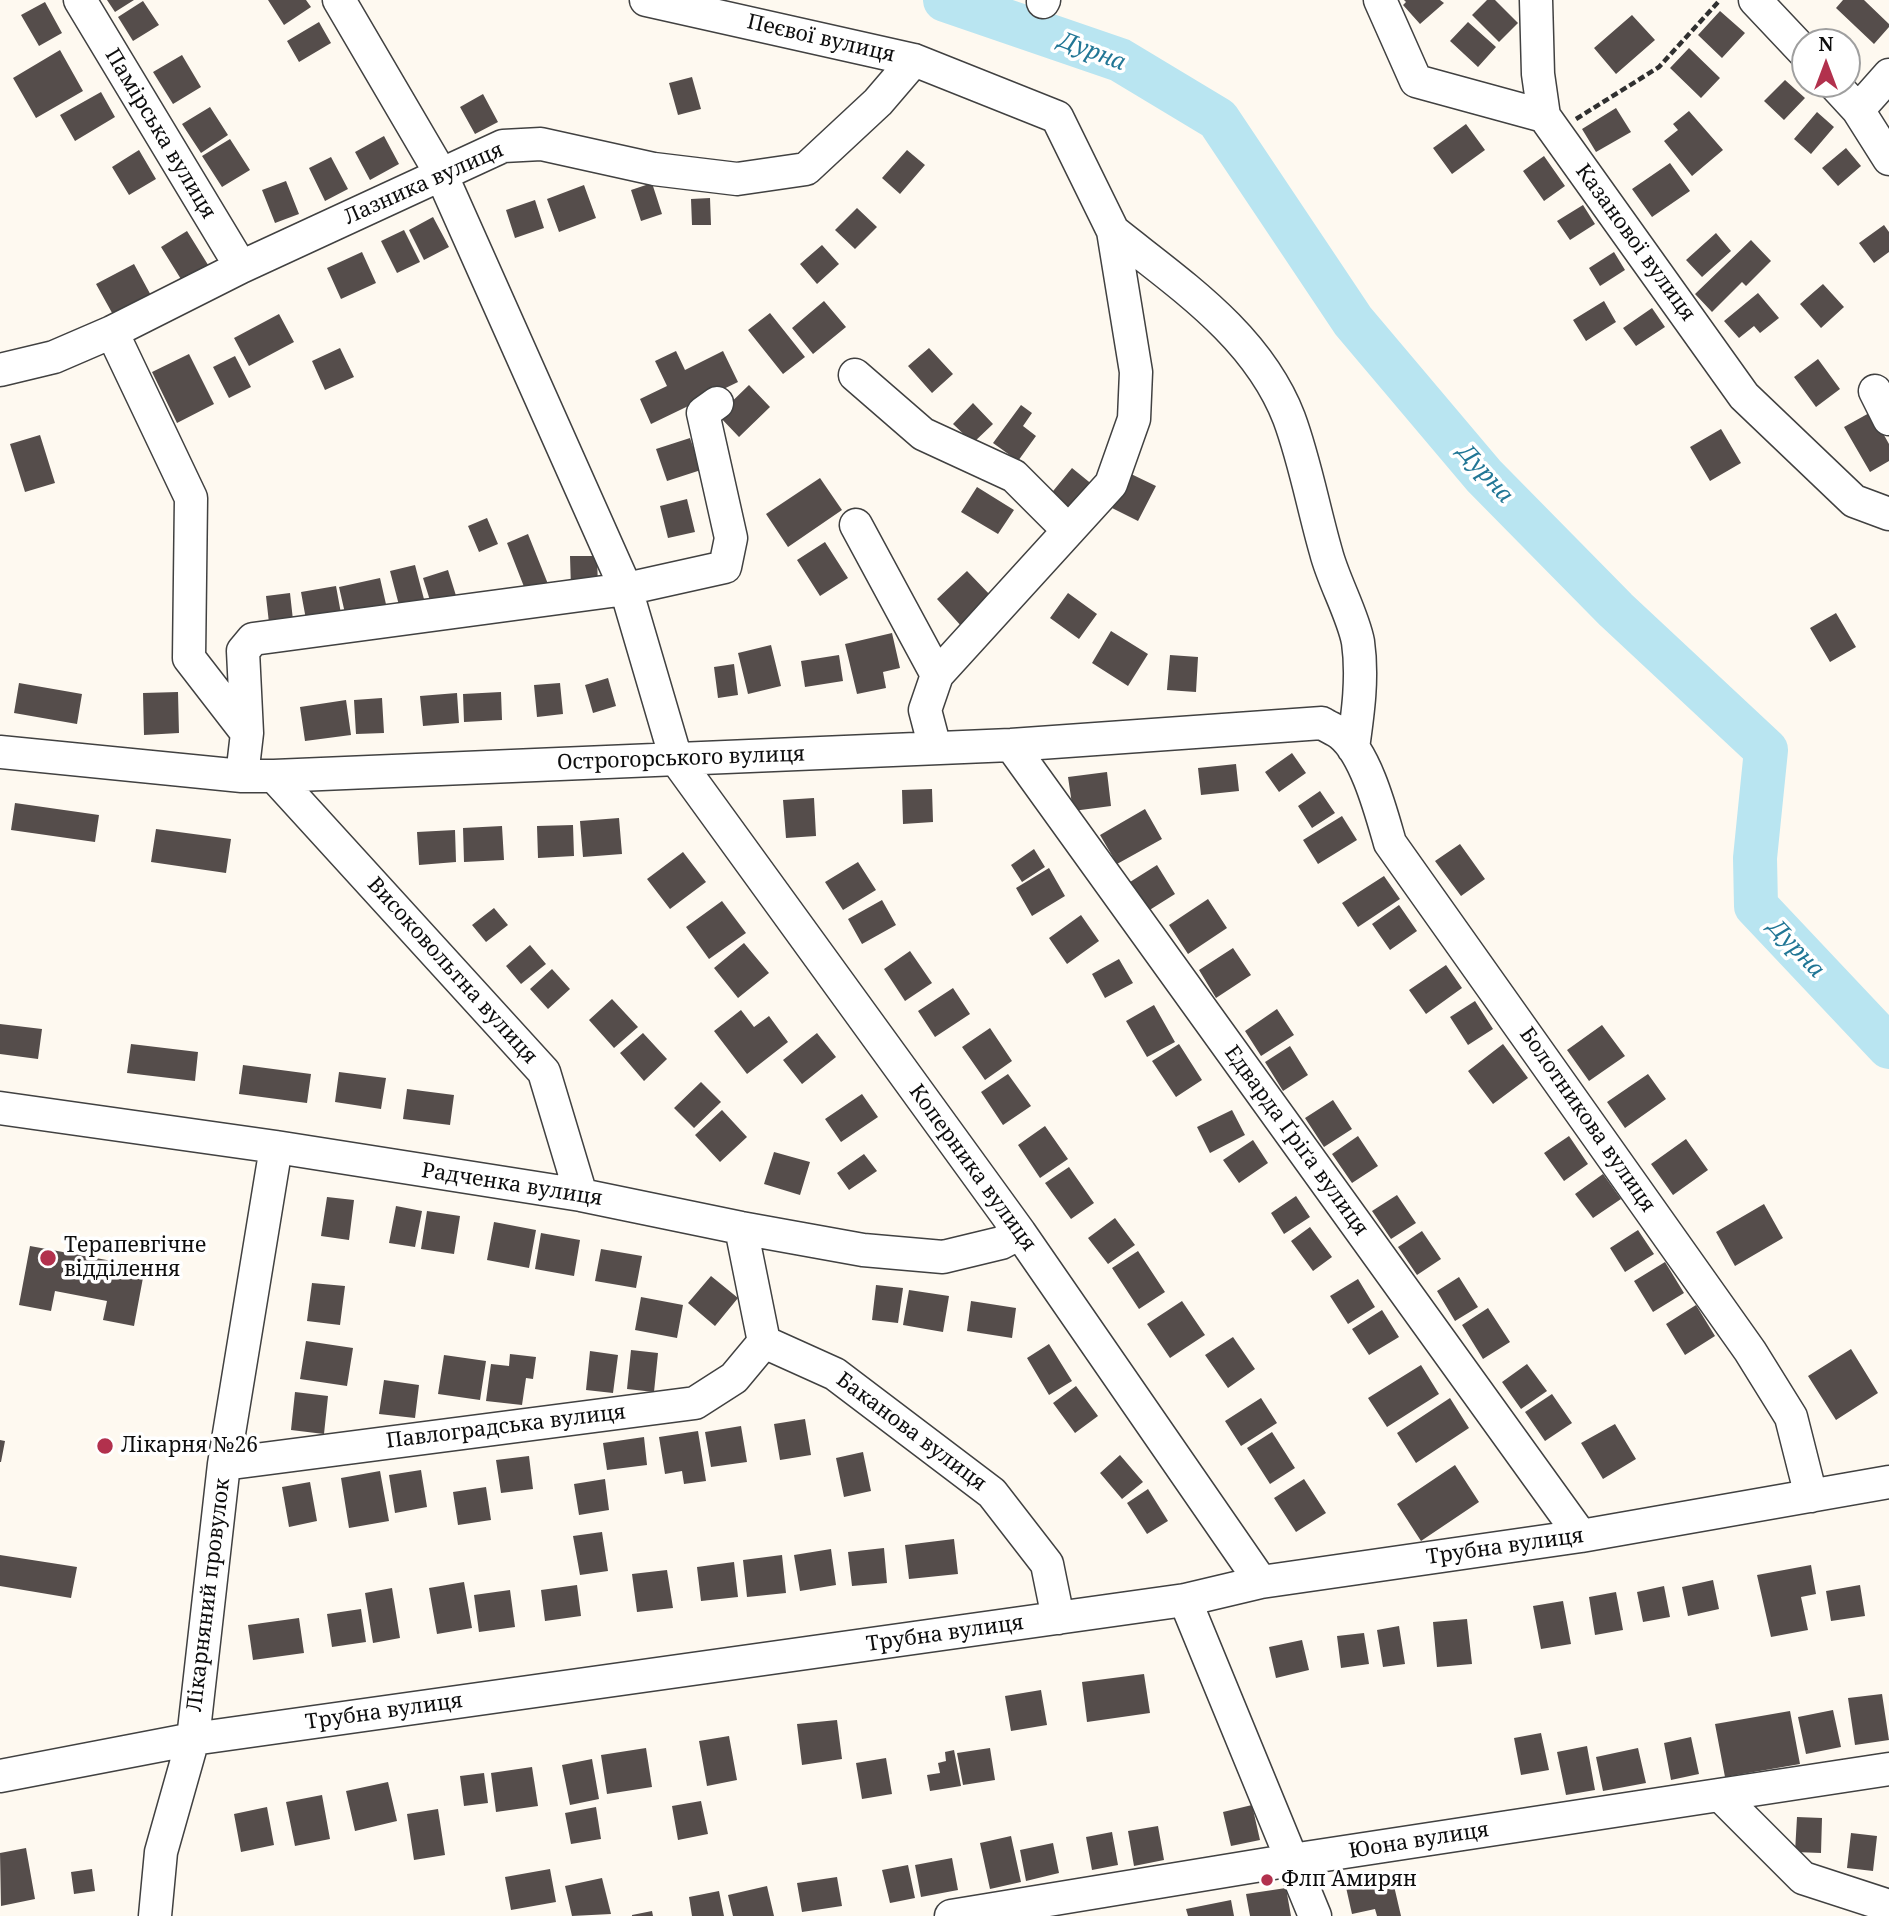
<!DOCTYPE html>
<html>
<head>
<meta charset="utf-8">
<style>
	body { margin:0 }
	#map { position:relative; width:1889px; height:1916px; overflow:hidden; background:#fef9f0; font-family:"Noto Serif",serif }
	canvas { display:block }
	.north { position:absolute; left:1791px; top:28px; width:70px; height:70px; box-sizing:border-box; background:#fff; border:2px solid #9f9f9f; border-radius:50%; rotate:0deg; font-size:19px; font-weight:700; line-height:28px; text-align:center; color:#0e0e0e }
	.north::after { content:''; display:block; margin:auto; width:24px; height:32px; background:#b2314d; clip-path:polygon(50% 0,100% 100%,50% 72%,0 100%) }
</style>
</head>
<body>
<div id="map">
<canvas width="1889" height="1916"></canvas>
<div class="north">N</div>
</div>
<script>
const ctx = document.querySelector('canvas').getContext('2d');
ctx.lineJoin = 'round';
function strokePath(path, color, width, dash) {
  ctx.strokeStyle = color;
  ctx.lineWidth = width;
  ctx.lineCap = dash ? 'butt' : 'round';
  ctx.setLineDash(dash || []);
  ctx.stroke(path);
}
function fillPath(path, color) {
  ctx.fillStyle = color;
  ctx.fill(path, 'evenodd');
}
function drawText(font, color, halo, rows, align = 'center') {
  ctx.font = font + ' "Noto Serif",serif';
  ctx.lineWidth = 7;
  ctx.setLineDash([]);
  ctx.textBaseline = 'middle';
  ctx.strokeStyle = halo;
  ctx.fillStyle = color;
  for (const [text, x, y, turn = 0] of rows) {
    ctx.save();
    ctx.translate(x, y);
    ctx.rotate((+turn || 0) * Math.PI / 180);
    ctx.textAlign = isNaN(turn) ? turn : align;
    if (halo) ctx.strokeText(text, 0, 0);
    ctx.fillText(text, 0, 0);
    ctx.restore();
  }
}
strokePath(new Path2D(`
	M945,0L1120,60L1218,119L1353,321L1484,476L1616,610L1766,750L1755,858L1756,906L1889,1047`), '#b9e5f1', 44);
fillPath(new Path2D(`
	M107,0H134L115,12Z
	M268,0H306L311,7L284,25Z
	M1404,0H1440L1444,3L1420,24L1403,5L1406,2Z
	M1487,0H1495L1518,23L1499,42L1472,15Z
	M1843,0H1864L1889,24V27L1874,44L1836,8Z
	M143,1L159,25L133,41L118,17Z
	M45,2L62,33L39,46L21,15Z
	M1720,11L1745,33L1722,58L1698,35Z
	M1632,15L1655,40L1616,74L1594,48Z
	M319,22L331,43L299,62L287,41Z
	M1468,22L1496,47L1478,67L1450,41Z
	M1689,48L1720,78L1701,98L1670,68Z
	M60,50L83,91L36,118L13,78Z
	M182,55L201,87L173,104L153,72Z
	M692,77L701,109L678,115L669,83Z
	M1785,80L1805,98L1784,120L1764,101Z
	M101,92L115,117L75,141L60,115Z
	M483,94L498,122L475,134L460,107Z
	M210,107L228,135L201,153L182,124Z
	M1616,108L1631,132L1596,152L1582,129Z
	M1689,111L1723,150L1692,176L1664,141L1678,130L1673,124Z
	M1817,112L1834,127L1811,154L1794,139Z
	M1466,124L1485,150L1452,174L1433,148Z
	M384,136L399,164L370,180L355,152Z
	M230,139L250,170L222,187L202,156Z
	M1846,148L1861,166L1838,186L1822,168Z
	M139,150L156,179L129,195L112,167Z
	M907,150L925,165L900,194L882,178Z
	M1544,156L1565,186L1544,201L1523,171Z
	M331,157L348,189L325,201L309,168Z
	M1670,163L1690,191L1652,217L1632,189Z
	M286,181L299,214L275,223L262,190Z
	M652,183L662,214L641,221L631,190Z
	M584,185L596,218L559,232L547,199Z
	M710,198L711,225H692L691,199Z
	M535,200L544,228L515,238L506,210Z
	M1583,205L1595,224L1570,240L1557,221Z
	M857,208L877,227L855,249L835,230Z
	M433,217L449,247L424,260L409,230Z
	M1884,225L1889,232V252L1874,263L1859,243Z
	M404,230L420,262L397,273L381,241Z
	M187,231L210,268L184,284L161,247Z
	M1716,233L1731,251L1702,277L1686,260Z
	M1751,240L1771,261L1746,286L1742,282L1712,312L1695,294Z
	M822,245L839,264L817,284L800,264Z
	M362,252L376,283L341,299L327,268Z
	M1614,252L1625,270L1600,286L1589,268Z
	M134,264L154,301L116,320L96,284Z
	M1823,284L1844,307L1821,328L1800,304Z
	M1758,293L1779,318L1760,333L1754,326L1739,338L1724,321Z
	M824,301L846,327L813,354L792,328Z
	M1604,301L1616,322L1586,341L1573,320Z
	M1652,308L1665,327L1636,346L1623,328Z
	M770,313L805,357L783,374L748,330Z
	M279,314L294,342L249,366L234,338Z
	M340,348L354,377L325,390L312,361Z
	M929,348L953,374L932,393L908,366Z
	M676,351L685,370L723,351L738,382L651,424L640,399L667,386L655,361Z
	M189,354L214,404L177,423L152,372Z
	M235,356L251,387L229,398L213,367Z
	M1818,359L1840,389L1816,407L1794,377Z
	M749,385L770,407L739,437L718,415Z
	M973,403L993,424L973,443L953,424Z
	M1021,405L1032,413L1023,426L1036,436L1018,461L993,443Z
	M1871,412L1889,444V461L1870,472L1844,427Z
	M1721,429L1741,463L1710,481L1690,447Z
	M40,435L55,483L25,492L10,444Z
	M690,438L701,470L667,481L656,449Z
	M1072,468L1099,490L1075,518L1049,496Z
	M1129,473L1156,486L1138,521L1112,508Z
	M820,478L842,510L788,547L766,514Z
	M977,487L1014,510L998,534L961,512Z
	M687,499L695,532L668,538L660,506Z
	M487,518L498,544L479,552L468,526Z
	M528,534L550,589L528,597L507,543Z
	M825,542L848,578L820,596L797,560Z
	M570,556H597L598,587L571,588Z
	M415,565L425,603L400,609L390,571Z
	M448,570L458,602L433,610L423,578Z
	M967,571L993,598L962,627L937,599Z
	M380,578L388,613L347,622L339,587Z
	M336,586L342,619L307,625L301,592Z
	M290,593L294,629L270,632L266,596Z
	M1068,593L1097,614L1079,639L1050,618Z
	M1836,613L1856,647L1830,662L1810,628Z
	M1111,631L1148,654L1128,686L1092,663Z
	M892,633L900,668L883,672L886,688L857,694L845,644Z
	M771,645L781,686L748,694L738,653Z
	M839,655L843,681L805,687L801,661Z
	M1170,655L1198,657L1196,692L1167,690Z
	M734,664L738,695L718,698L714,667Z
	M608,678L616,706L593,713L585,685Z
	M19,683L82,694L77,724L14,713Z
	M560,683L563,714L537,717L534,685Z
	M178,692L179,733L144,735L143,693Z
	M501,692L502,720L464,722L463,694Z
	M457,693L459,723L423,726L420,696Z
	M382,698L384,733L356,734L354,700Z
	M346,700L351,735L305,741L300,707Z
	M1292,753L1306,773L1279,792L1265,772Z
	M1236,764L1239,791L1201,795L1198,768Z
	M1107,772L1111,806L1073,811L1068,777Z
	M932,789L933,822L903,824L902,790Z
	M1320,791L1335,813L1312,828L1298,806Z
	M814,798L816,836L786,838L783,800Z
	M15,803L99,815L95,842L11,830Z
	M1145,809L1162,839L1117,864L1100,835Z
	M1342,816L1357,840L1318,864L1303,840Z
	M619,818L622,854L583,857L580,821Z
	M573,825L574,856L538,858L537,826Z
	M502,826L504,860L464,862L463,828Z
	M156,829L231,839L226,873L151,862Z
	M455,830L456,862L419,865L417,832Z
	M1460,844L1485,879L1461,896L1435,861Z
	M1034,849L1045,867L1022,882L1011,865Z
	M683,852L706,882L670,909L647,879Z
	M858,862L876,890L843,910L825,882Z
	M1157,865L1175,894L1148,911L1130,882Z
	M1049,868L1065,896L1032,916L1016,888Z
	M1384,876L1400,899L1358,927L1342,903Z
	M1208,899L1227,928L1188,954L1169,925Z
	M882,900L896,925L862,944L848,919Z
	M722,901L746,933L709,959L686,927Z
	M1399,905L1417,931L1390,950L1372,924Z
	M494,908L508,925L486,942L472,925Z
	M1081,915L1099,941L1067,964L1049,938Z
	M744,943L769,973L738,998L714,968Z
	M530,945L546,964L521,984L506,966Z
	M1233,948L1251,975L1216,998L1199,970Z
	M910,951L932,983L905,1001L884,969Z
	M1119,959L1133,983L1105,998L1092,974Z
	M1446,965L1462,988L1426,1014L1409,990Z
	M552,969L570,989L548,1009L530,989Z
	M953,988L970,1014L935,1037L918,1011Z
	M612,999L638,1027L614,1048L589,1020Z
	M1475,1001L1493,1029L1468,1045L1450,1017Z
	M1154,1005L1175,1042L1147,1057L1126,1021Z
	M1277,1009L1294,1035L1261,1056L1245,1031Z
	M741,1010L754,1027L769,1016L788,1042L747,1074L714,1031Z
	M0,1024L42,1029L38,1059L0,1054Z
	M1602,1025L1625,1056L1589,1081L1567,1050Z
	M990,1028L1012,1061L985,1080L962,1047Z
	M643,1033L667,1059L644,1081L620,1053Z
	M817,1033L836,1057L802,1084L783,1060Z
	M131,1044L198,1052L195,1081L127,1073Z
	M1179,1044L1202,1080L1176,1097L1152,1061Z
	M1503,1044L1528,1078L1493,1104L1468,1071Z
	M1290,1046L1308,1075L1283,1091L1265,1062Z
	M243,1065L311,1074L307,1103L239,1094Z
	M339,1072L386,1078L381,1109L335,1102Z
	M1008,1074L1031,1106L1003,1125L981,1092Z
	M1648,1074L1666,1099L1625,1128L1607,1102Z
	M701,1082L721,1102L694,1128L674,1108Z
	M407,1089L454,1095L450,1125L403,1119Z
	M862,1094L878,1117L841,1142L825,1119Z
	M1333,1100L1352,1129L1324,1147L1305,1118Z
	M722,1110L747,1137L720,1162L695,1135Z
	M1232,1110L1245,1135L1210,1153L1197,1127Z
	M1045,1126L1068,1159L1040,1178L1018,1145Z
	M1358,1136L1378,1166L1352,1183L1332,1154Z
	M1569,1136L1588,1164L1564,1181L1544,1153Z
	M1686,1139L1708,1170L1673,1195L1651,1164Z
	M1253,1140L1268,1163L1239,1183L1223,1160Z
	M774,1152L810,1162L800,1195L764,1184Z
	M864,1154L877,1171L849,1190L837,1173Z
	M1069,1167L1094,1203L1071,1219L1045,1183Z
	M1603,1174L1621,1199L1593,1218L1575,1194Z
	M1397,1195L1416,1223L1391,1239L1372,1211Z
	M1296,1196L1310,1217L1284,1234L1271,1213Z
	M327,1197L354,1200L349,1240L321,1236Z
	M1764,1204L1783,1238L1735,1266L1716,1232Z
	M396,1206L422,1211L415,1247L389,1243Z
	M427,1211L460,1216L454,1254L421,1249Z
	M1115,1218L1135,1245L1108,1264L1088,1238Z
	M494,1222L536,1230L529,1268L487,1260Z
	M1310,1227L1332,1257L1313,1271L1291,1241Z
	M1638,1230L1654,1254L1625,1272L1610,1248Z
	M1422,1231L1441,1259L1417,1275L1398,1247Z
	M541,1233L580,1240L574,1276L535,1269Z
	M30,1246L145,1267L134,1326L103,1320L107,1301L55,1291L51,1311L19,1305Z
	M601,1249L642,1256L636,1288L595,1281Z
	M1138,1251L1165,1292L1139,1309L1112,1268Z
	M1665,1262L1684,1293L1653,1312L1634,1281Z
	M711,1276L738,1298L715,1326L688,1303Z
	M1459,1277L1478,1307L1455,1321L1437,1291Z
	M1358,1279L1375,1307L1348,1324L1330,1296Z
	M312,1283L345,1286L340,1325L307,1321Z
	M876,1285L903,1288L898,1323L872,1320Z
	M909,1290L949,1296L943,1332L903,1325Z
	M641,1297L683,1305L677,1338L635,1330Z
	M971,1301L1016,1308L1012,1338L967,1331Z
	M1182,1301L1205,1335L1170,1358L1147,1324Z
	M1696,1305L1715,1336L1685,1355L1666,1324Z
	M1488,1308L1510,1342L1483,1359L1462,1325Z
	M1382,1310L1399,1337L1369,1355L1352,1329Z
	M1233,1337L1255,1369L1228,1388L1205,1355Z
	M306,1341L353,1348L347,1386L300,1379Z
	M1049,1344L1072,1381L1049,1395L1027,1358Z
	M1851,1349L1878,1393L1836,1420L1808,1376Z
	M631,1350L658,1353L654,1392L627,1389Z
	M590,1351L618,1355L613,1393L586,1390Z
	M510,1354L536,1357L533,1379L526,1378L522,1405L486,1401L491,1364L509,1366Z
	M444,1355L486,1361L480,1400L438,1394Z
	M1527,1364L1547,1391L1521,1409L1502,1382Z
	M1421,1365L1439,1394L1387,1427L1368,1398Z
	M384,1380L419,1385L415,1418L379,1414Z
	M1076,1386L1098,1416L1075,1433L1053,1403Z
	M295,1392L328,1396L324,1434L291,1430Z
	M1552,1394L1572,1423L1545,1441L1525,1412Z
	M1261,1398L1277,1423L1241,1446L1225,1421Z
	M1450,1398L1469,1428L1416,1463L1397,1433Z
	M805,1419L811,1455L780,1460L774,1424Z
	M1615,1424L1636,1459L1603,1479L1581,1443Z
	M741,1426L747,1462L711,1467L705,1432Z
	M698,1431L706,1481L684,1484L682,1471L665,1474L659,1437Z
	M1272,1432L1295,1468L1270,1484L1247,1448Z
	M644,1437L647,1465L607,1470L603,1443Z
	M0,1440L5,1441L1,1462H0Z
	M863,1452L871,1491L844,1497L836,1458Z
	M1120,1455L1143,1482L1122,1499L1100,1473Z
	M529,1456L533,1489L501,1493L496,1460Z
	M1455,1465L1479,1502L1421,1541L1397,1504Z
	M421,1470L427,1507L395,1513L389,1475Z
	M380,1471L389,1521L349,1528L341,1478Z
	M605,1479L609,1510L579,1515L574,1484Z
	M1304,1479L1326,1513L1296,1532L1274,1498Z
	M310,1482L317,1521L289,1527L282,1487Z
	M486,1487L491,1520L458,1525L453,1492Z
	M1148,1489L1168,1521L1147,1534L1127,1503Z
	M602,1532L608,1571L580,1575L573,1536Z
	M954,1539L958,1574L909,1579L905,1545Z
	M884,1548L887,1583L852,1586L848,1552Z
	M831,1549L836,1585L800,1591L794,1555Z
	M0,1555L77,1567L71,1598L0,1586Z
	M782,1555L786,1593L747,1597L743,1560Z
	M734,1562L738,1597L701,1601L697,1567Z
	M1811,1565L1816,1594L1801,1597L1808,1630L1771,1637L1757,1575Z
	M667,1570L673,1608L637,1612L632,1574Z
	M1713,1580L1719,1609L1688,1616L1682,1587Z
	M464,1582L472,1628L437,1634L429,1588Z
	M577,1585L581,1616L545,1621L541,1590Z
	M1860,1585L1865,1616L1831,1621L1826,1591Z
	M1664,1586L1670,1617L1643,1622L1637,1592Z
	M392,1588L400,1638L373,1643L365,1593Z
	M510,1590L515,1627L479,1632L474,1595Z
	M1616,1592L1623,1630L1595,1635L1589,1597Z
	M1563,1601L1571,1644L1541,1649L1533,1606Z
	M361,1609L366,1642L332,1647L327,1614Z
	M299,1618L304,1653L253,1660L248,1625Z
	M1467,1619L1472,1664L1437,1667L1433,1622Z
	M1399,1626L1405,1664L1383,1667L1377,1630Z
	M1364,1633L1369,1664L1341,1668L1337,1636Z
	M1302,1640L1309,1670L1276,1678L1269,1647Z
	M1144,1674L1150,1713L1087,1722L1082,1682Z
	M1041,1690L1047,1725L1011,1731L1005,1696Z
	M1882,1694L1889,1740L1855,1745L1848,1698Z
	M1833,1710L1841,1747L1806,1754L1798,1717Z
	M1790,1711L1800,1764L1725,1777L1715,1724Z
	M837,1720L842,1759L802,1765L797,1724Z
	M1541,1733L1549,1770L1521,1775L1514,1738Z
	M729,1736L737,1780L707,1786L699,1741Z
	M1691,1737L1699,1774L1671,1780L1664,1743Z
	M1587,1746L1595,1790L1566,1795L1557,1752Z
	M646,1748L652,1787L607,1794L601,1755Z
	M990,1748L995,1780L963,1785L957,1753Z
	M1638,1748L1646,1783L1603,1791L1596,1757Z
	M954,1750L961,1786L930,1791L927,1775L940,1773L938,1763L946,1761L945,1752Z
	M886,1758L892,1794L862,1799L856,1763Z
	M592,1759L599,1799L570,1805L562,1765Z
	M532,1767L538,1806L496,1812L491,1773Z
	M484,1773L488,1803L464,1806L460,1776Z
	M388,1782L397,1821L355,1831L346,1791Z
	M322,1795L330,1839L295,1846L286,1802Z
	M701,1801L708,1834L678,1840L672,1806Z
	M1252,1805L1260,1840L1231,1846L1223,1812Z
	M267,1807L274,1845L241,1852L234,1814Z
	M596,1807L601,1839L571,1844L565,1813Z
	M438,1809L445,1855L414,1860L407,1814Z
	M1797,1817L1822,1818L1821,1853L1795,1852Z
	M1158,1826L1164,1860L1134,1866L1128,1831Z
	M1112,1832L1118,1865L1092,1870L1086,1837Z
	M1851,1833L1877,1836L1873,1871L1847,1868Z
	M1011,1836L1021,1882L990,1889L980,1843Z
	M1053,1843L1059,1873L1026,1881L1020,1850Z
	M26,1848L35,1899L1,1906L0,1853Z
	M952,1858L958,1890L921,1897L915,1865Z
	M908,1865L915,1898L890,1903L882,1870Z
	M92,1869L95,1891L74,1894L71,1872Z
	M550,1869L556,1902L511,1910L505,1877Z
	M1391,1873L1401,1916H1377L1375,1909L1352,1914L1345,1883Z
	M837,1877L842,1906L802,1912L797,1883Z
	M602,1878L611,1914L572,1916L565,1886Z
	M767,1886L774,1916H733L728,1895Z
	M1286,1888L1291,1916H1250L1246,1894Z
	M719,1891L724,1916H692L689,1897Z
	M1231,1900L1234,1916H1188L1186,1909Z
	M652,1911L653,1916H632V1915Z`), '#554d4b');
const minor = new Path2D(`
	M80,0L241,267
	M339,0L441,174L626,589L676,759L1020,1233L1261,1582
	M646,0L914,60L1057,117L1113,231L1136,372L1134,419L1111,484L937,675L925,710L935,748
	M1380,0L1416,81L1544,116L1744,396L1854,501L1889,514
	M1536,0L1538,74L1544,116
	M1755,0L1805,53
	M1043,2L1044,0
	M1834,84L1858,110L1889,159
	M1858,110L1889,75
	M1113,231C1179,284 1257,335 1289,418C1305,461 1313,507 1326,552C1333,580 1353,615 1358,642C1363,677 1358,713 1353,748
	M112,332L191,498L189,658L247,733
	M0,370L54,357L112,332L241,267L503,146L541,144L654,169L737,179L806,169L878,102L914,60
	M855,375L923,434L1014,476L1068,530
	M1875,391L1889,419
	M856,525L937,675
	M1011,745L1581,1536
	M0,752L242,776H274L1011,745L1322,723C1328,727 1336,730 1341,734C1366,754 1381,812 1390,843L1750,1351L1791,1417L1811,1496
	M242,776L247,733L243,651L253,639L626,589L725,567L731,538L703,413L717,403
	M274,776L544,1072L581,1195
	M0,1108L276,1147L581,1195L741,1228L863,1250L943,1257L1001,1243L1020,1233
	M741,1228L764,1342L835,1374L992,1493L1047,1564L1058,1618
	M224,1464L695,1403L734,1378L764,1342
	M1185,1600L1315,1916
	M0,1776L193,1739L1185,1600L1261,1582L1581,1536L1889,1482
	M1720,1795L1803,1878L1889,1906
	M155,1916L161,1852L193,1739L224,1464L276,1147
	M951,1916L1292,1860L1889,1769`);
strokePath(minor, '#414141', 35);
strokePath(new Path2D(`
	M1576,119L1659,67L1720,0`), '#303030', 4.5, [7, 3.5]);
strokePath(minor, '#fff', 32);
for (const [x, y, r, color] of [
	[48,1258,9,"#b2314d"],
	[105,1446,9,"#b2314d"],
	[1267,1880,7,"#b2314d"]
]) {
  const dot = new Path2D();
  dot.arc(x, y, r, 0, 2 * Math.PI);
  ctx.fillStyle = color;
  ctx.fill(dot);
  strokePath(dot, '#fff', 2.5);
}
drawText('21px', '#0e0e0e', '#fff', [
	["Пеєвої вулиця",821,39,13],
	["Памірська вулиця",160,134,59],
	["Лазника вулиця",424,184,-24],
	["Казанової вулиця",1635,243,54],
	["Острогорського вулиця",681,759,-2],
	["Високовольтна вулиця",452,971,48],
	["Болотникова вулиця",1587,1120,55],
	["Едварда Ґріґа вулиця",1296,1141,54],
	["Коперника вулиця",972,1168,54],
	["Радченка вулиця",512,1185,9],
	["Павлоградська вулиця",506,1427,-7],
	["Баканова вулиця",911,1432,37],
	["Трубна вулиця",1505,1547,-8],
	["Лікарняний провулок",209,1595,-83],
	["Трубна вулиця",945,1634,-8],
	["Трубна вулиця",384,1712,-8],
	["Юона вулиця",1419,1841,-9]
]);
drawText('21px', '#0e0e0e', '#fff', [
	["Терапевгічне",64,1246],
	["відділення",64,1270],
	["Лікарня №26",121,1446],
	["Флп Амирян",1281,1880]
], 'left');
drawText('italic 23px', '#217695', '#fff', [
	["Дурна",1092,52,21],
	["Дурна",1485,474,48],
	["Дурна",1796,949,47]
]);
</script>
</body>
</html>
